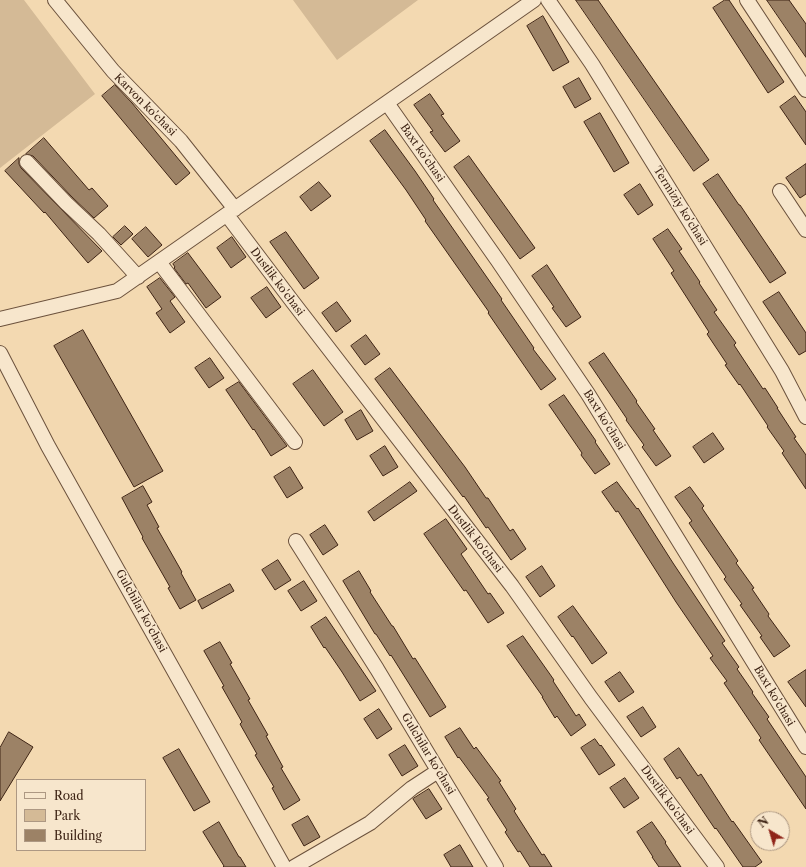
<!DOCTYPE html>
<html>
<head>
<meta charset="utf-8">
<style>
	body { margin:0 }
	#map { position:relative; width:806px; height:867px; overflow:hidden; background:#f3d9b1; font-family:"Libre Caslon Text",serif }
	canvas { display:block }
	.legend { position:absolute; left:16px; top:779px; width:130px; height:72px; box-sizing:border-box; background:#f7e6cc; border:1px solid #ad9883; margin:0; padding:5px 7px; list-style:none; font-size:12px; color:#3e2415 }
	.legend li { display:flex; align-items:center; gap:8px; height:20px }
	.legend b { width:20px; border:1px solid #ad9883 }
	.north { position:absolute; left:750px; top:811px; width:40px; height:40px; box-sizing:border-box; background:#f7e6cc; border:1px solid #ad9883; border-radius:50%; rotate:322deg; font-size:11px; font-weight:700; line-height:16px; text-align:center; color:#3e2415 }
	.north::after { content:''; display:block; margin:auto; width:14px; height:18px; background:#8f2418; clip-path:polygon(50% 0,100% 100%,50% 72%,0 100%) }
</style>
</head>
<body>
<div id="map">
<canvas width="806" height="867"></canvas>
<ul class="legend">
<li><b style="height:5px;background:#f7e6cc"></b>Road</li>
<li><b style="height:11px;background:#d4ba96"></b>Park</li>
<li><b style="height:11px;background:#9c8266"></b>Building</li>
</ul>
<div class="north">N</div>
</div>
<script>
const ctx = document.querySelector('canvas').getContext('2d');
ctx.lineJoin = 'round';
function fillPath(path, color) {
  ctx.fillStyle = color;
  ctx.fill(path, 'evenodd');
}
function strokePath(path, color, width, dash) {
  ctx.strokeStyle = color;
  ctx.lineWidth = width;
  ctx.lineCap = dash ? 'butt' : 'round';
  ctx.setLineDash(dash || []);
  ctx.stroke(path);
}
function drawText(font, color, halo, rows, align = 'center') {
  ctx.font = font + ' "Libre Caslon Text",serif';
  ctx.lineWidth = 3;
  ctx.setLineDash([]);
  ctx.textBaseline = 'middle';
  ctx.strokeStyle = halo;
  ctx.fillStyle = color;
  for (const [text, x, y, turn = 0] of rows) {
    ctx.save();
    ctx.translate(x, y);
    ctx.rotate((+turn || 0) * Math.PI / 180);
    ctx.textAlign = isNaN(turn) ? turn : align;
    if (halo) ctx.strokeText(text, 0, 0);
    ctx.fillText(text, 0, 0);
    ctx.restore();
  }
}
fillPath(new Path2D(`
	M0,0H24L95,94L0,168Z
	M293,0H418L337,60Z`), '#d4ba96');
const building = new Path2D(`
	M576,0H598L709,160L694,171Z
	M725,0H729L784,82L768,93L713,8Z
	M767,0H789L806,24V57Z
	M543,16L569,62L553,71L527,26Z
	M579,78L591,99L575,108L563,87Z
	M115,85L132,103L190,173L176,185L102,96Z
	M430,94L444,114L441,115L460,141L445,152L430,132L433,131L414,105Z
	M795,96L806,112V145L780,107Z
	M600,113L629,163L614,172L584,122Z
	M385,130L415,171L434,199L433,200L502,299L501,300L534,348L533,349L556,379L541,390L488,313L489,312L425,221L426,220L406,190L370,141Z
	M44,138L89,190L92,188L108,206L94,218L72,197L33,156L26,154Z
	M469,156L535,248L520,259L454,167Z
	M19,158V164L21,168L102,251L88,263L45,212L44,213L5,171Z
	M806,164V194L800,198L786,178Z
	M718,174L739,205H740L786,273L770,283L703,184Z
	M319,182L331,196L311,211L300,197Z
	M640,184L653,205L638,215L624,195Z
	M125,226L133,234L121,245L113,237Z
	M146,227L162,245L148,257L132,239Z
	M668,229L682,249L679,251L700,282L699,283L717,310L714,312L736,343L734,345L763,389L765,388L778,408H777L796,437L794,438L806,455V489L782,453L784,451L767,427L768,426L740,384L739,385L725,365L727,364L707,334L709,332L671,273L674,271L653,239Z
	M286,232L319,278L304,289L270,242Z
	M232,237L246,257L231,268L217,248Z
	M188,253L221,297L206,308L188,283L186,284L174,268L175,267L173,264Z
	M547,265L581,317L566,327L552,308L554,307L532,276Z
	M160,278L175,297L170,301L185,322L170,333L156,313L162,309L147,287Z
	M267,287L281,307L266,318L251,298Z
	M779,292L806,333V351L799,355L763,302Z
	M337,302L351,321L336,332L322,313Z
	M83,330L163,471L134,487L54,346Z
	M366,335L380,354L365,365L351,346Z
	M604,353L637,401L636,402L655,429L653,430L671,456L656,466L642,447L644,445L626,420L627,419L589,363Z
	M210,358L224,378L209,388L195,368Z
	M390,368L465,467L486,498H488L510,531L513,529L526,549L511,560L488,527L486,528L464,496L463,497L375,379Z
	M313,370L343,412L324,426L293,384Z
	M239,382L287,446L271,456L254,429L253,430L226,390Z
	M564,395L596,441L595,442L610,464L595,474L581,455L582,453L549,405Z
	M361,410L373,431L357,440L345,420Z
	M713,433L724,449L704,463L693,447Z
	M385,446L398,467L383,476L370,456Z
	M290,467L303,488L287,498L274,477Z
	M410,482L417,491L374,521L368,512Z
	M617,482L637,509L638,508L673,563L725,641L722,643L739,667L737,669L753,692L752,693L769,717L767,719L806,777V809L759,740L761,738L724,683L727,681L710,658L713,656L676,602L618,511L616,512L602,492Z
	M143,486L152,502L147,505L159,527L157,528L182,572L181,573L196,600L180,609L168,588L170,587L142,538L143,537L122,498Z
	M690,487L704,506L702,508L738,561L736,563L754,588L752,589L769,614L768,616L790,646L774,657L760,637L762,636L740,605L742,604L724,579L726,577L689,523L692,521L675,497Z
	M446,519L467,549L461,554L488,594L490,593L504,613L488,623L466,590L464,591L424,534Z
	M325,525L338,545L323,555L310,535Z
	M278,560L291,580L275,590L262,570Z
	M542,566L555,586L540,597L526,577Z
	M359,571L371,591L370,592L392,626H393L413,659L415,658L446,707L430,717L391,655L390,656L376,634H375L343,581Z
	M304,581L317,601L301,611L288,591Z
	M230,584L234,591L202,609L198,601Z
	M573,606L607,653L592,664L573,636L572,637L558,617Z
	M326,617L376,691L360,701L342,672L325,647L324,648L311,627Z
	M523,636L554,680L553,681L576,716L579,714L586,725L571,736L557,716L555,718L542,697H543L507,646Z
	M220,642L232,663L230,664L250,699L248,700L268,735L266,736L283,767L281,768L300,800L284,810L272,788L274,787L255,755L257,754L240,724L242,722L222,687L224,686L204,651Z
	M806,670V707L788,682Z
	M620,672L634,692L619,702L605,682Z
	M643,707L656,727L641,737L627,717Z
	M379,709L392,729L377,739L364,719Z
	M460,728L474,749L476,747L501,781L499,782L516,809L514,811L542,855L544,854L552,867H530L520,851L518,852L505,832L507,830L487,799L489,798L459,757L458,758L445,737Z
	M9,732L33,747L0,801V748Z
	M595,739L600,746L601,745L615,765L599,775L581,748Z
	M405,745L418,766L402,776L389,755Z
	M679,748L698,776L701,774L732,822L733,821L762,862L755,867H743L716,828L715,829L680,777L677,779L664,759Z
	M179,749L210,802L194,811L163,758Z
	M625,778L639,798L624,808L610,788Z
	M429,789L442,809L426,819L413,799Z
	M308,816L320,837L304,846L292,825Z
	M219,822L239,857H240L246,867H223L224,866L203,832Z
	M652,822L666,842L665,843L681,867H659L652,857H653L637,832Z
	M460,845L473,867H451L444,855Z`);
fillPath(building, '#9c8266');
strokePath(building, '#3e2415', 1);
const minor = new Path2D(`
	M55,0L113,71L181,141L235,209
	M548,0L592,64L782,371L806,417
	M747,0L806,90
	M387,103L498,261L588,394L806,747
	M27,162L66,203L99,234L138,277
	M780,191L806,230
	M227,215L292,301L512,586L591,698L717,867
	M159,262L295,442
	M0,319L117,291L534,0
	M0,353L48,446L284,867
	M296,541L377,669L496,867
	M294,867L370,823L412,788L438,771`);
strokePath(minor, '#6b513c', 16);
strokePath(minor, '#f7e6cc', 14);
drawText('11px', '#3e2415', '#f7e6cc', [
	["Karvon ko'chasi",145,105,45],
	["Baxt ko'chasi",422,153,55],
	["Termiziy ko'chasi",680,206,58],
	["Dustlik ko'chasi",277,282,53],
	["Baxt ko'chasi",604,420,58],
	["Dustlik ko'chasi",475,539,52],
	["Gulchilar ko'chasi",141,611,61],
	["Baxt ko'chasi",774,696,59],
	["Gulchilar ko'chasi",428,754,59],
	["Dustlik ko'chasi",667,800,54]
]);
</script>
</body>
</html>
